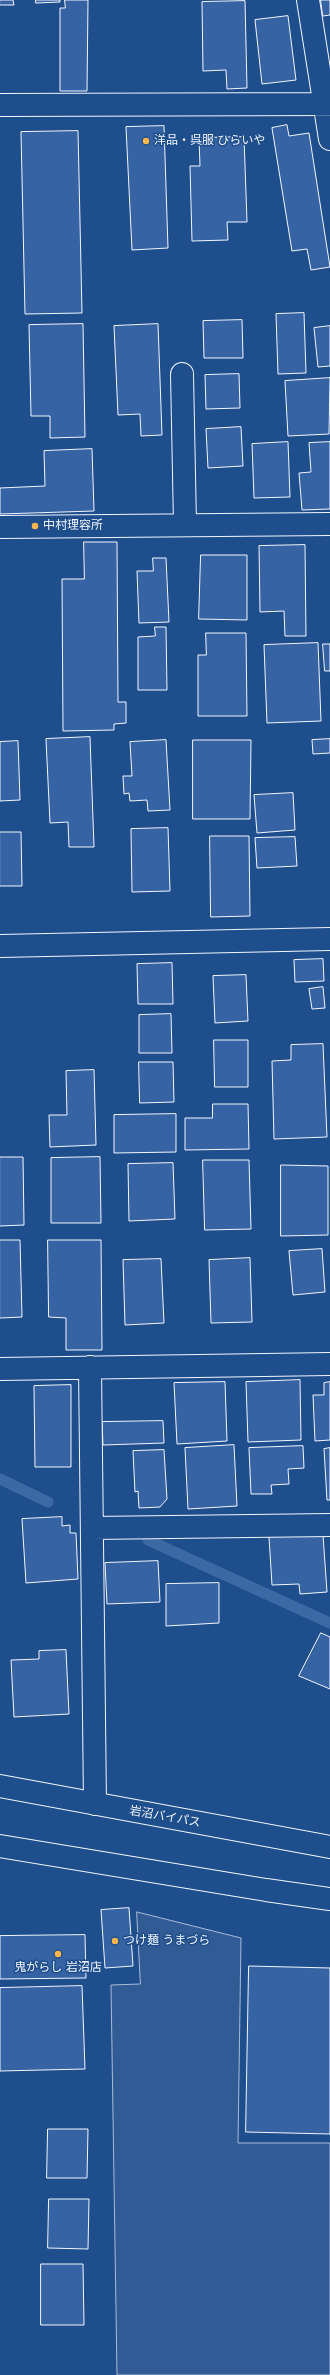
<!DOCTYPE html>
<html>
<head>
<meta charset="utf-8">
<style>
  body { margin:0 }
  canvas { display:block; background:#1f4e8c }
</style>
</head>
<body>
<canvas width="330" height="2375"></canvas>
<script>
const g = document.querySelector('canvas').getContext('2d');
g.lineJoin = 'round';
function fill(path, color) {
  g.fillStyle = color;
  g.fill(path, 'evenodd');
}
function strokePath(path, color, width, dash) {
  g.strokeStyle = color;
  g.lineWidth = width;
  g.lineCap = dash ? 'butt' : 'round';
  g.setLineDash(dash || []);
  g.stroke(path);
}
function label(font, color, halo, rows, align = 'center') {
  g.font = font + ' Arial,"Noto Sans JP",sans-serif';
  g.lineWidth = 3;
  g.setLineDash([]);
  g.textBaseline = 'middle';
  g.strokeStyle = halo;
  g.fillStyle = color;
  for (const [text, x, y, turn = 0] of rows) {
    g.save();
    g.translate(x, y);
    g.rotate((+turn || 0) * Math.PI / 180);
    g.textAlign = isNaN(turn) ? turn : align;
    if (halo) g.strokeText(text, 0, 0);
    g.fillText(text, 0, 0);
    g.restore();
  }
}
const parking = new Path2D(`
  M137,1912l104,26 -3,205h92v232h-213l-6,-390 29,-1z`);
fill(parking, '#305b95');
strokePath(parking, '#a8bbd7', 1);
strokePath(new Path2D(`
  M0,1479l48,23
  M148,1540l182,83`), '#3b69a3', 11);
const building = new Path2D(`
  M0,0h13l1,5h-14z
  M36,0h24v2l-24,1z
  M65,0h23l-1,91h-27v-83h5z
  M321,0h9v15l-7,1z
  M245,1l2,87 -20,1 -1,-19 -23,1 -1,-69z
  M288,16l8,64 -34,4 -7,-64z
  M287,125l2,11 20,-3 21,134 -19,3 -4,-21 -15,2 -20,-123z
  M164,126l4,122 -36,2 -6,-123z
  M78,131l4,182 -57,1 -4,-182z
  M244,137l3,85h-20l1,18 -36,1 -2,-75h10l-1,-28z
  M304,313l2,60 -28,1 -2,-60z
  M242,320l1,38h-39l-1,-37z
  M83,324l2,113 -35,1v-22h-19l-2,-91z
  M158,324l4,111 -21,1 -1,-22 -22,1 -4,-89z
  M330,326v40l-12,1 -4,-39z
  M239,374l1,34 -34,1 -1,-34z
  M330,378l-1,56 -41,2 -3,-55z
  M241,427l2,39 -35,2 -2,-39z
  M288,442l2,55 -36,1 -2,-54z
  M330,442v67l-28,1 -3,-37 12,-1 -2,-29z
  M92,449l2,62 -94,3v-26l45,-2 -1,-35z
  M84,542h33l1,160h8v21l-12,1v6l-51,1 -1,-152h22z
  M305,545l1,91h-21l-1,-25 -24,1 -1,-66z
  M201,555h46v65l-48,-1z
  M153,558h13l3,64 -30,1 -2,-52h16z
  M155,627h11l1,63h-29v-53l17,-1z
  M206,633h40l1,83h-49v-61h8z
  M318,643l3,78 -54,2 -3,-78z
  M323,644h7v27h-5z
  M90,737l4,110h-25l-1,-25 -18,1 -4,-84z
  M330,739v14l-17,1 -1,-14z
  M166,740l4,70 -22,1 -1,-11 -17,1 -1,-8 -5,1 -1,-18h9l-2,-34z
  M193,740h58l-1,79h-57z
  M18,741l2,59 -20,1v-59z
  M293,793l2,37 -38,3 -3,-38z
  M168,828l2,63 -38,1 -1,-63z
  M0,832h21l1,54h-22z
  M210,836h39l1,80 -39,1z
  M295,837l2,29 -40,2 -2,-30z
  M323,959l1,22 -29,1 -1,-22z
  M172,963l1,41h-35l-1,-40z
  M246,975l2,46 -33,2 -2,-47z
  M323,987l2,21 -13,1 -3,-20z
  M171,1014l1,39h-33v-38z
  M214,1040h34v47h-33z
  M323,1044l4,93 -53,2 -2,-78 19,-1v-15z
  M139,1062h34l1,40 -34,1z
  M94,1070l2,75 -46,2 -1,-32h18l-1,-44z
  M213,1104h35l1,45 -64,1v-32h27z
  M176,1114v38l-62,1v-38z
  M0,1157h23l1,68 -24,1z
  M100,1157l1,66h-50v-65z
  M203,1160h46l2,69 -46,1z
  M173,1163l2,56 -46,2 -1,-57z
  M281,1165l47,1v69l-47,1z
  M0,1240h20l2,77 -22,1z
  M48,1240h53l1,110h-36v-32l-17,-1z
  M322,1249l3,43 -32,3 -4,-44z
  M250,1258l2,64 -41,1 -2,-63z
  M161,1259l3,64 -39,2 -2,-65z
  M300,1380l1,60 -53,2 -2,-60z
  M225,1382l2,59 -50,3 -3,-61z
  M330,1382v58l-15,1 -2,-46h11v-12z
  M71,1385v82h-36l-1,-81z
  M163,1421l1,22 -61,2 -1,-23z
  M234,1445l3,61 -49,3 -3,-61z
  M303,1446l1,22 -16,1 1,15 -18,1 1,9h-21l-2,-46z
  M330,1448v52h-3l-3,-51z
  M164,1450l3,49 -7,8 -21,1 -1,-17 -3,1 -2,-41z
  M62,1517v9l8,-1v8h6l2,46 -52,4 -4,-64z
  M323,1535l4,57 -27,2 -1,-10 -27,1 -3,-48z
  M158,1561l2,41 -53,2 -2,-41z
  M219,1583v40l-53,3v-42z
  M321,1633l9,4v52l-31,-13z
  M66,1650l3,64 -55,3 -3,-57 28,-1v-8z
  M129,1908l4,58 -28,2 -4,-58z
  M85,1935l1,43 -86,1v-43z
  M249,1966l81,2v166l-84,-2z
  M82,1986l3,83 -85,2v-83z
  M48,2129h40l-1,49h-40z
  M49,2199h40l-1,50 -40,-1z
  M41,2264h42l1,61h-43z`);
fill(building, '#3563a3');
strokePath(building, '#f2f6ff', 1);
const minor = new Path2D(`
  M308,0l22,139
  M0,105l330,-1
  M182,374l3,151
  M0,527l330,-3
  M0,946l330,-7
  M90,1367l5,437
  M0,1369l330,-5
  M92,1528l238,-3`);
const highway = new Path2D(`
  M0,1786l330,61
  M0,1846l266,44 64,9`);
strokePath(minor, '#f2f6ff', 24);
strokePath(highway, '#f2f6ff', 24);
strokePath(minor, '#1f4e8c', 22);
strokePath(highway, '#1f4e8c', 22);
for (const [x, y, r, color] of [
  [146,141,4,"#ffb74d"],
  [35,526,4,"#ffb74d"],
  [115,1941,4,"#ffb74d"],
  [58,1954,4,"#ffb74d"]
]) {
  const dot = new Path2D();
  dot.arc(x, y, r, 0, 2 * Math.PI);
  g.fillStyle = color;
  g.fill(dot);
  strokePath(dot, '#1f4e8c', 1.5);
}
label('12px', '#f2f6ff', '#1f4e8c', [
  ["洋品・呉服 ひらいや",154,141],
  ["中村理容所",43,526],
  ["つけ麺 うまづら",123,1941],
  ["鬼がらし 岩沼店",58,1968,"center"]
], 'left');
label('12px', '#f2f6ff', '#1f4e8c', [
  ["岩沼バイパス",165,1817,10]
]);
</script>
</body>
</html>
